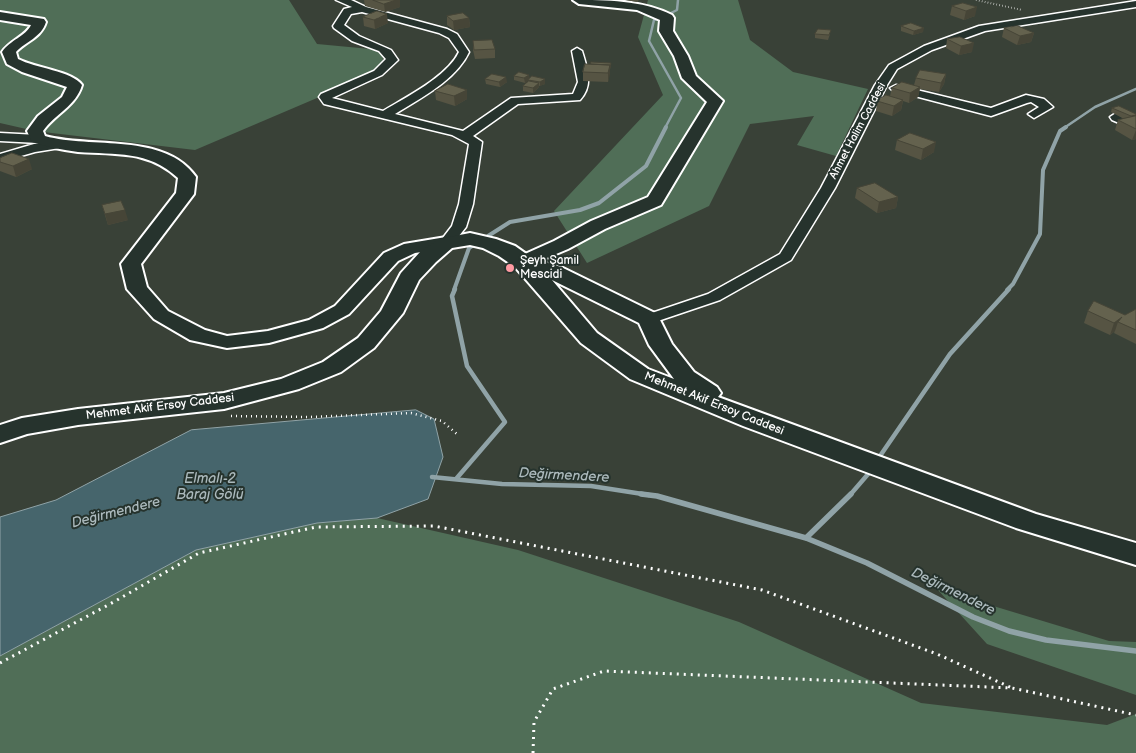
<!DOCTYPE html>
<html>
<head>
<meta charset="utf-8">
<style>
  body { margin:0 }
  canvas { display:block; background:#394137 }
</style>
</head>
<body>
<canvas width="1136" height="753"></canvas>
<script>
const g = document.querySelector('canvas').getContext('2d');
g.lineJoin = 'round';
function fill(path, color) {
  g.fillStyle = color;
  g.fill(path, 'evenodd');
}
function strokePath(path, color, width, dash) {
  g.strokeStyle = color;
  g.lineWidth = width;
  g.lineCap = dash ? 'butt' : 'round';
  g.setLineDash(dash || []);
  g.stroke(path);
}
function label(font, color, halo, rows, align = 'center') {
  g.font = font + ' "Balsamiq Sans",sans-serif';
  g.lineWidth = 4;
  g.setLineDash([]);
  g.textBaseline = 'middle';
  g.strokeStyle = halo;
  g.fillStyle = color;
  for (const [text, x, y, turn = 0] of rows) {
    g.save();
    g.translate(x, y);
    g.rotate((+turn || 0) * Math.PI / 180);
    g.textAlign = isNaN(turn) ? turn : align;
    if (halo) g.strokeText(text, 0, 0);
    g.fillText(text, 0, 0);
    g.restore();
  }
}
fill(new Path2D(`
  M0,0h289l28,44 64,6 4,19 -190,81 -160,-19 -35,-8z
  M648,0h90l12,40 43,32 75,17 -32,67 -39,-11 17,-29 -64,8 -41,82 -122,57 -33,-52 109,-116 -25,-58z
  M377,518l141,32 221,72 182,81 186,22 29,-11v39h-1136v-97l196,-106 121,-27z
  M937,589l172,52 27,1v53l-149,-51z`), '#506e57');
const water = new Path2D(`
  M416,410l18,9 9,38 -15,42 -51,19 -60,5 -121,27 -196,106v-139l56,-17 135,-70z`);
fill(water, '#46656c');
strokePath(water, '#90a3a7', 1);
strokePath(new Path2D(`
  M669,14l8,-4 1,-10
  M659,18l-5,2 -5,21 32,57 -16,30
  M1064,128l31,-21 41,-18`), '#90a3a7', 2.5);
strokePath(new Path2D(`
  M488,236l22,-14 70,-12 19,-7 47,-37 20,-39
  M454,290l15,-42 3,-2
  M1007,290l6,-6 27,-50 3,-64 17,-39 6,-4`), '#90a3a7', 4);
strokePath(new Path2D(`
  M455,289l-3,7 15,70 38,56 -49,57
  M880,456l70,-102 59,-65
  M432,477l70,7 89,2 58,9
  M850,495l19,-22`), '#90a3a7', 4.5);
strokePath(new Path2D(`
  M641,494l16,2 149,42 61,25 106,54 36,14 37,9 90,11
  M806,538l45,-44`), '#90a3a7', 5.5);
const minor = new Path2D(`
  M336,0h15l15,7 81,22 10,5 12,18c-13,28 -48,46 -74,62l68,17 48,-33 62,-4 5,-12 -6,-31 5,-3 5,3c5,17 12,34 -2,49l-62,4 -45,32 9,6 -9,62 -7,23 -15,19h-10l-2,-3 13,-17 7,-22 10,-60 -17,-9 -128,-31 -5,-7 2,-3 53,-23 12,-12 -7,-8 -27,-10 -18,-13 -1,-2 11,-17 8,-2zM362,12l77,21 10,5 10,14c-12,25 -53,45 -76,59l-51,-13 50,-23 16,-15 -7,-10 -32,-14 -15,-11 7,-11z
  M1136,1v6l-151,24 -53,19 -35,19 -10,16 -52,103 -44,72 -71,40 -71,24 -6,-2 -2,-3 2,-3 65,-22 72,-40 41,-66 54,-103 14,-20 35,-19 55,-20z
  M896,85l95,23 35,-13 18,4 9,8 -19,11 -6,-4 11,-7 -8,-5 -4,1 -36,13 -99,-26 -2,-2z
  M1116,113l20,8v9l-24,-10 -2,-3z
  M0,133l38,2 6,4 -6,4 -38,-2z
  M55,141l6,4 -1,3 -25,4 -35,10v-8l34,-10z`);
const tertiary = new Path2D(`
  M573,0c33,0 69,0 99,15l2,3 -1,13 15,25 8,20 27,25 -62,104 -56,24 -37,20 -45,19 -7,-2 -3,-4 3,-4 38,-17 37,-20 57,-24 59,-95 -25,-24 -8,-22 -15,-25 1,-11 -23,-10 -58,-6z
  M0,12l44,7 2,3c-5,16 -20,19 -30,30l2,7c17,9 54,12 64,26 -6,21 -27,29 -39,46l2,5c46,13 120,-4 151,41l-2,17 -53,70 6,23 21,24 37,19 22,6 41,-5 41,-11 26,-14 49,-53 20,-9 42,-7 7,2 3,4 -3,4 -38,6 -17,8 -49,53 -26,14 -54,15 -42,5 -37,-8 -36,-21 -27,-30 -6,-25 55,-71 2,-15c-30,-28 -62,-23 -100,-26 -15,-2 -30,-5 -46,-10l-5,-11 11,-15 24,-19 5,-10 -45,-15 -15,-8 -5,-12c8,-12 24,-16 29,-27l-31,-5z`);
const secondary = new Path2D(`
  M470,233l26,6 19,7 17,12 29,9 96,47 15,30 22,28 23,15 4,6 -3,4 318,117 100,29v22l-120,-37 -273,-102 -113,-47 -49,-36 -66,-76 -16,-11 -16,-8 -13,-3 -18,3 -16,14 -17,18 -16,33 -29,35 -33,24 -42,17 -75,20 -146,16 -51,9 -27,9v-18l22,-7 56,-9 146,-16 57,-14 42,-17 35,-24 23,-27 20,-38 19,-21 19,-13zM552,280l87,43 10,22 25,34 -26,-10 -51,-36z`);
strokePath(minor, '#fff', 3);
strokePath(tertiary, '#fff', 4);
strokePath(secondary, '#fff', 4);
strokePath(new Path2D(`
  M976,0l46,10`), '#fff', 2, [0.5, 2.5]);
strokePath(new Path2D(`
  M231,416l77,1 103,-4 31,8 16,14`), '#fff', 2.5, [1, 4]);
strokePath(new Path2D(`
  M0,663l110,-59 89,-51 117,-26 118,-1 328,64 175,64 75,34
  M533,753l1,-31 19,-33 51,-18 408,17 124,27`), '#fff', 3, [2, 5]);
fill(minor, '#26332d');
fill(tertiary, '#26332d');
fill(secondary, '#26332d');
fill(new Path2D(`
  M364,0h36v7l-15,5 -20,-6z
  M626,0h13l-2,2z
  M963,3l12,13 -11,4 -14,-5 2,-9z
  M447,16l22,2 1,9 -16,3 -7,-5z
  M363,17l25,6 -13,6 -11,-3z
  M901,26l22,6 -10,3 -12,-4z
  M1004,28l30,5 -3,9 -14,3 -15,-8z
  M815,34h15l-2,6 -13,-2z
  M960,37l12,15 -13,3 -13,-7 1,-9z
  M473,41l22,8v9l-20,1 -2,-9z
  M611,63l-3,19 -25,-1v-9z
  M946,74l-2,10 -5,8 -19,-3 -2,8 -9,6 -6,-2 -2,9 -9,6 -16,-5 1,-10 13,-5 2,-8 22,-3 2,-7z
  M514,76l16,2 2,-2 13,8 -6,2v1l-6,6 -10,-2v-5l5,-4v-2l-3,3 -11,-3z
  M485,79l22,3 -7,5 -14,-3z
  M435,91l32,8 -12,7 -19,-6z
  M1112,108l24,6v25l-4,1 -17,-10 3,-10 6,-1 -13,-7z
  M897,140l37,12 -13,8 -26,-10z
  M0,158l32,11 -16,8 -16,-6z
  M857,188l41,9 -2,11 -19,5 -22,-15z
  M102,205l26,15 -20,5z
  M1136,309v35l-22,-11 1,-2 -5,4 -26,-12 4,-12 37,4z`), '#565443');
fill(new Path2D(`
  M396,0h4v7l-15,5 -1,-8z
  M977,7l-2,9 -11,4 2,-9z
  M387,14l1,9 -13,6 -1,-9z
  M469,18l1,9 -16,3 -1,-9z
  M924,28l-1,4 -10,3 1,-4z
  M1034,33l-3,9 -14,3 3,-9z
  M974,43l-2,9 -13,3 2,-9z
  M610,65v9l-2,8v-9z
  M946,74l-2,10 -5,8 2,-9z
  M529,75l1,5 -5,3 -1,-5z
  M506,77l1,5 -7,5 -1,-5z
  M545,79v5l-5,2v-4z
  M539,83v4l-6,6v-5z
  M920,87l-2,10 -9,6 1,-10z
  M467,90v9l-12,7 -1,-10z
  M903,100l-2,10 -9,6 2,-10z
  M1136,129v10l-4,1 4,-10z
  M936,142l-2,10 -13,8 2,-11z
  M29,159l3,10 -16,8 -3,-11z
  M898,197l-2,11 -19,5 2,-11z
  M125,210l3,10 -20,5 -3,-11z
  M1122,317l-4,5 -3,9 -5,4 4,-12z`), '#464537');
const building = new Path2D(`
  M373,0h23l-12,4z
  M963,3l14,4 -11,4 -14,-5z
  M377,11l10,3 -13,6 -11,-3z
  M463,13l6,5 -16,3 -6,-5z
  M911,23l13,5 -10,3 -13,-5z
  M1018,26l16,7 -14,3 -16,-8z
  M818,29l13,1 -2,5 -14,-1z
  M960,37l14,6 -13,3 -14,-7z
  M492,40l3,9 -21,1 -1,-9z
  M591,62l20,1 -1,5v-3l-19,-1z
  M585,64l25,1 -2,8 -25,-1z
  M920,70l26,4 -5,9 -25,-5z
  M519,72l10,3 -5,3 -10,-2z
  M492,74l14,3 -7,5 -14,-3z
  M532,76l13,3 -5,3 -12,-2z
  M529,81l10,2 -6,5 -10,-2z
  M902,82l18,5 -10,6 -18,-5z
  M448,84l19,6 -13,6 -19,-5z
  M886,95l17,5 -9,6 -17,-5z
  M1119,106l17,8v1l-5,1 -19,-8z
  M1136,116v13l-18,-9z
  M910,133l26,9 -13,7 -26,-9z
  M12,153l17,6 -16,7 -13,-4v-4z
  M875,183l23,14 -19,5 -22,-14z
  M121,201l4,9 -20,4 -3,-9z
  M1094,301l31,14 11,-6v21l-18,-8 4,-5 -8,6 -26,-12z`);
fill(building, '#64624e');
strokePath(building, '#464537', 1);
for (const [x, y, r, color] of [
  [510,268,5,"#ff9aa2"]
]) {
  const dot = new Path2D();
  dot.arc(x, y, r, 0, 2 * Math.PI);
  g.fillStyle = color;
  g.fill(dot);
  strokePath(dot, '#26332d', 2);
}
label('11px', '#fff', '#26332d', [
  ["Ahmet Halim Caddesi",858,131,-62]
]);
label('12px', '#fff', '#26332d', [
  ["Şeyh Şamil",520,261],
  ["Mescidi",520,275]
], 'left');
label('12px', '#fff', '#26332d', [
  ["Mehmet Akif Ersoy Caddesi",714,404,22],
  ["Mehmet Akif Ersoy Caddesi",160,407,-7]
]);
label('italic 14px', '#acbabd', '#26332d', [
  ["Değirmendere",564,476,3],
  ["Elmalı-2",210,479],
  ["Baraj Gölü",210,495],
  ["Değirmendere",116,513,-14],
  ["Değirmendere",953,592,26]
]);
</script>
</body>
</html>
